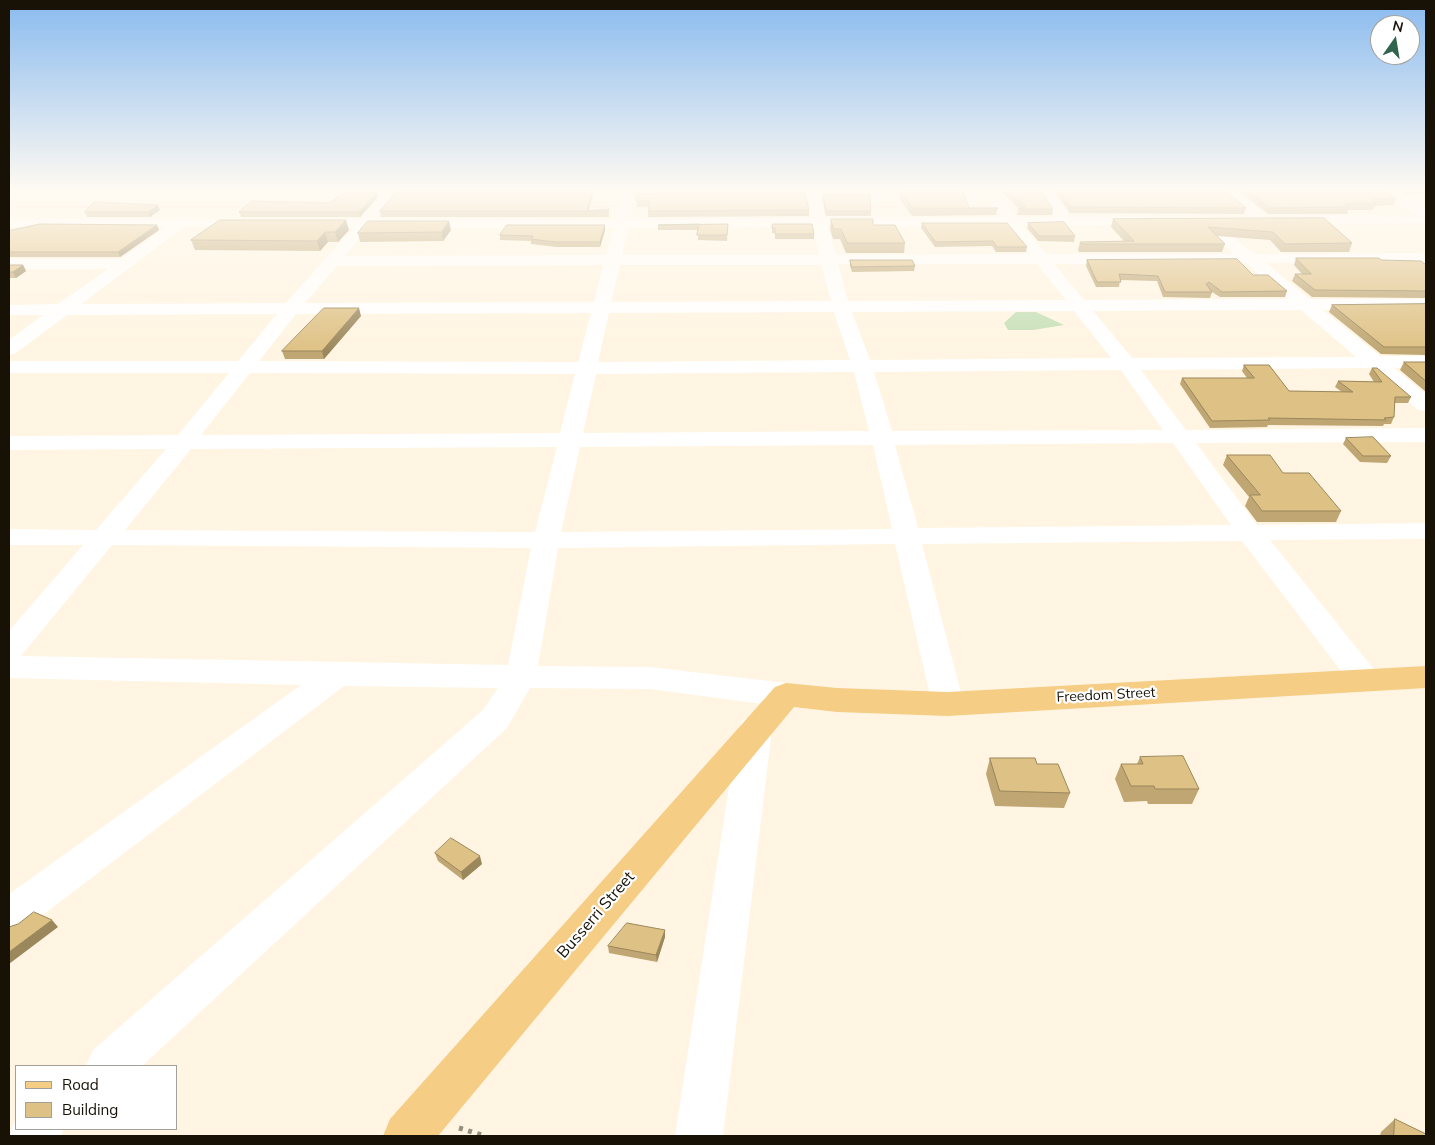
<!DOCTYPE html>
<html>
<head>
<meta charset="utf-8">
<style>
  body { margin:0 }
  #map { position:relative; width:1435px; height:1145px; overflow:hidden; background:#fff5e2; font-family:Mulish,sans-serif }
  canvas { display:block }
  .frame { position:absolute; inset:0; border:10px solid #171106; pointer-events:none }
  .legend { position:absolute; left:15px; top:1065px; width:162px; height:65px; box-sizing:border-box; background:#fff; border:1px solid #a2a09b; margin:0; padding:6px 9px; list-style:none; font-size:15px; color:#171106 }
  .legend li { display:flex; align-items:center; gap:10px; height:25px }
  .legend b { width:25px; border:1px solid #a2a09b }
  .north { position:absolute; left:1370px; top:15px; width:50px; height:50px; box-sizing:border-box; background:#fff; border:1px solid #a2a09b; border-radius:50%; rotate:13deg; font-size:14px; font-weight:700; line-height:20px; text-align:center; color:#171106 }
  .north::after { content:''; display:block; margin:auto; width:18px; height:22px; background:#2f654c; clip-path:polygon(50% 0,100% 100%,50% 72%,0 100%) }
</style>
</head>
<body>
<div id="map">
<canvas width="1435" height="1145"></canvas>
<div class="frame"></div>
<ul class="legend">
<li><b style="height:6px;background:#f6cd84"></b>Road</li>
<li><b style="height:14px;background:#dec184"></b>Building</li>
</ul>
<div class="north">N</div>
</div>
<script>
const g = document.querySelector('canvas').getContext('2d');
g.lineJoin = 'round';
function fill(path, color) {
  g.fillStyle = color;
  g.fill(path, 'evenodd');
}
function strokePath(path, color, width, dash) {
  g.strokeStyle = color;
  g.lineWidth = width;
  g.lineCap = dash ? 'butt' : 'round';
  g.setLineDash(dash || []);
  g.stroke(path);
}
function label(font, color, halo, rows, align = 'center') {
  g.font = font + ' Mulish,sans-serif';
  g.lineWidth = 4.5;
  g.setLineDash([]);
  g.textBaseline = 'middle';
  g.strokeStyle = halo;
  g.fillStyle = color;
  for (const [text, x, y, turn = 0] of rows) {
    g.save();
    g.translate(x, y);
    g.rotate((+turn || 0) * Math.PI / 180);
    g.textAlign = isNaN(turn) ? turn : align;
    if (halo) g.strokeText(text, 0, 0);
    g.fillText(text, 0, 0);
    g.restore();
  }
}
fill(new Path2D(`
  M1016,312h20l28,13 -31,5h-25l-4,-7z`), '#c5dfb7');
strokePath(new Path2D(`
  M459,1128l26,8`), '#958d7e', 5, [4, 5.5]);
fill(new Path2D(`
  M9,191h402l-1,4 -14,1 -19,23 224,1 14,-1 7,-28h372l22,26h40l-18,-26h14l18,26h80l7,4 -7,4 -127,1 23,28h189l-35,-30 -2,-3 7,-4 5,1 44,36 172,-1v10h-160l44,36h116v10l-103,1 57,46h46v12h-32l32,26v17l-8,-1 -48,-42 -229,2 45,60 240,-2v14l-230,1 61,82 169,-2v16l-156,1 106,132 5,8 -5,8 -11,3 -11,-3 -112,-147 -320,3 42,160 -5,8 -11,4 -11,-4 -5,-8 -37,-160 -337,4 -20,118 112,1 136,16 11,4 5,8 -5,8 -11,4 -136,-18 -120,-1 -23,40 -365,338h-56l7,-16 390,-340 15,-22 -154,-2 -321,244 -14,5v-41l292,-209 -292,-7v-47l74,-86h-74v-16l87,1 70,-81 -157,1v-14l169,-1 51,-62h-220v-12h229l39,-47 -210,1 -51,38 -7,2v-15l34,-25h-34v-10l49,-1 50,-35h-99v-10h112l44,-32h-156v-8h168l8,-3 6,3 66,1 2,3 -7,4h-68l-103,77 205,-1 67,-75 -43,-1 -7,-4 2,-3 56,-1 20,-23h-372zM984,196l17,21 -176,1 -5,-21zM806,197l5,21 -181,1 4,-21zM1008,226l22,28 -194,1 -8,-28zM813,227l6,28h-197l6,-27zM369,228h244l-7,27 -261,1zM1246,263l42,36 -204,1 -30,-36zM838,264h199l29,36 -218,1zM603,265l-9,37 -289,1 32,-37zM620,265h202l9,36 -220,1zM1301,310l55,47 -224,1 -39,-47zM1074,311l37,47 -241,2 -18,-48zM834,312l16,48 -252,2 11,-49zM591,313l-13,49 -319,-1 37,-47zM1121,370l42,60 -271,1 -18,-59zM854,372l15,59 -286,2 13,-59zM250,373l325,1 -15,59 -359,2zM1173,443l58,82 -313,3 -23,-83zM873,445l19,84 -331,3 19,-85zM557,447l-22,85 -410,-2 66,-81zM112,545l419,3 -23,117 -487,-9z
  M1220,191h16l34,29 -7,4 -5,-1z
  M1381,191h17l28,17v15l-138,1 -7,-4 7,-4 129,-1z
  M755,716l12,4 5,9 -49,407h-48l63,-407 5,-9z
  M16,1118v11h48l-3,7h-52z`), '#fff');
fill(new Path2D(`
  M1426,666v22l-478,28 -111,-4 -43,-5 -356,429h-55l7,-17 385,-432 11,-4 51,5 111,4z`), '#f6cd84');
fill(new Path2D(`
  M397,191h197l-5,20 20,-2v8h-228l-1,-6z
  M900,191l69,17h29l-2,7 -84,1 -13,-18z
  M1001,191h40l12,18 -1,6h-35l2,-6z
  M1054,191h172l20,17 -2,6 -174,-1z
  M1239,191h146l11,8 -2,6 -19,1 -2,4h-25l-1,4h-79z
  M1402,191h24v3h-20z
  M377,192l1,5 -18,20h-119l-2,-5 90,-9z
  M636,194l173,16v6l-161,1v-10h-11z
  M823,194l48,17v5h-45l-4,-17z
  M160,210l-10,7h-63l-2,-5z
  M1324,218l28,25 -3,9h-68l-11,-12 -53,-4 8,8 -3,8h-143l-1,-2 2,-8 44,-1 -13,-14 2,-8z
  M831,219l42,6 32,18 -1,10h-58l-6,-14h-7l-3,-10z
  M922,223l105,24 -1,5h-30l-4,-6 -57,1 -14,-19z
  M1028,223l47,13 -1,6 -36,-1 -11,-13z
  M728,224l-1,17 -29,-1v-10h-40v-5z
  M157,225l2,5 -39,27h-111v3v-29z
  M605,225v5l-5,17h-44l-25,-3v-3l-31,-1v-5z
  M772,228l42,6v5h-39v-6h-3z
  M349,230l-11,12h-10l-8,9 -125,-1 -4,-10z
  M451,230l-8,11 -83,1 -2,-9z
  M1296,258l85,2 45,5v33l-114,-1 -20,-16 3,-7h7l-8,-9z
  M850,260l65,6 -1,5 -62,1 -2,-6z
  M1087,260l166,15 34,16 -2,6h-65l-8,-5 -2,6 -47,-1 -6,-16 -37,-1 -1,7h-23l-10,-21z
  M9,265h14l3,6 -10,7h-7z
  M1426,304v51l-45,-1 -52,-42 3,-7z
  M361,316l-37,43h-39l-3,-8z
  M1404,362h22v30l-26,-22z
  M1244,365l45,26 53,1 -7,-5 3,-6 36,1 -5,-8 3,-6 39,29 -3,6h-13l-1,14 -3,7h-7l-1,2 -115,-1 -1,2 -57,1 -30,-44 2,-6h65l-5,-7z
  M1346,438l45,18 -4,7 -27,-1 -17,-18z
  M1227,455l56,18 58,38 -5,11h-79l-12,-16 4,-9 -26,-32z
  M1140,757l59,32 -7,15h-44l-1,-3 -23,1 -9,-23 6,-15h16z
  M990,758l47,6 33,29 -6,15 -69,-2 -9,-32z
  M435,853l47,11 -19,16 -25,-19z
  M665,930v7l-8,25 -48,-9 -1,-7z
  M1395,1119l31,17h-46l1,-4z`), '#bfa672');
fill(new Path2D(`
  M592,191h2l-6,20h-1z
  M377,192l1,5 -18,20 -1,-5z
  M158,205l2,5 -10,7 -2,-5z
  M346,220l3,10 -11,12 -3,-10z
  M449,221l2,9 -8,11 -1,-9z
  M157,225l2,5 -39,27 -2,-5z
  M605,225v5l-5,17v-5z
  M325,232l3,10 -8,9 -3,-10z
  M23,265l3,6 -10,7 -3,-6z
  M359,308l2,8 -37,43 -2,-8z
  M480,856l2,8 -19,16 -2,-8z
  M52,920l6,7 -49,37v-12z
  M665,930v7l-8,25 -1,-7z`), '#9b875c');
const building = new Path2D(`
  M397,191h195l-5,20 22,-2 -1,2h-228z
  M900,191h63l6,17h29h-85z
  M1008,191h33l12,18h-35l7,-2z
  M1060,191h166l20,17 -175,-1z
  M1249,191h136l11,8h-25l5,4 -31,1 4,3 -79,1z
  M346,192h31l-18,20h-120l12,-11 78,2z
  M805,193l4,17 -161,1 2,-10h-14v-7z
  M823,194h47l1,17h-44z
  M94,202l64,3 -10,7h-63z
  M1324,218l28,25 -67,1 -12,-12 -65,-5 17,17h-144l-1,-2 54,-1 -21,-22z
  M831,219h42v6h22l10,18h-58l-6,-14h-7z
  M220,220h126l-11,12h-10l-8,9 -126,-1z
  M368,221h81l-7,11 -84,1z
  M1064,222l11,14h-36l-11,-13z
  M922,223h85l20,24h-30l-4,-6 -57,1z
  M40,224l117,1 -39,27h-109v-21z
  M699,224l-41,1 70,-1 -1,11h-30z
  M773,224h39l2,10h-39v-6h-3z
  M507,225h98l-5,17h-45l-24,-3 2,-3 -33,-1z
  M1296,258h83l2,2 40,1 5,4v26l-111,-1 -20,-16h16z
  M1237,259l16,16h15l19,16 -65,1 -13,-10 -3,2 6,8h-47l-7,-16 -39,-2 2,8h-24l-10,-22z
  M850,260h62l3,6 -63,1z
  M9,265h14l-10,7h-4z
  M1426,304v43h-42l-52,-42z
  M324,308h35l-37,43h-40z
  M1404,362h22v19z
  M1244,365h25l20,26 64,1 -15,-11 44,1 -10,-14h5l34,29h-16l-1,20 -10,1 2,2 -118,-2 2,2 -58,1 -30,-43h72z
  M1373,437l18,19h-28l-17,-18z
  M1227,455h43l13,18h26l32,38h-79l-12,-16h10z
  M1183,756l16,33h-44l-1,-3h-23l-10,-22h22l-3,-7z
  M990,758h45l2,6h21l12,29 -70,-2z
  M451,838l29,18 -19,16 -26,-19z
  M34,912l18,8 -43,32v-25l9,-3z
  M627,923l38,7 -9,25 -48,-9z
  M1395,1119l31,15v2h-32z`);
fill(building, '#dec184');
strokePath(building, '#9b875c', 1);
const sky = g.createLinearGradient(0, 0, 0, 352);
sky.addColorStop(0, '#89bbef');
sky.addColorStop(0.54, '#fffaf2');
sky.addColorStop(1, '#fffaf200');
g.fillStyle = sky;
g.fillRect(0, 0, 1435, 352);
label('14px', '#171106', '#fff', [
  ["Freedom Street",1106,695,-3]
]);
label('16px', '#171106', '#fff', [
  ["Busserri Street",596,915,-49]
]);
</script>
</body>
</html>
